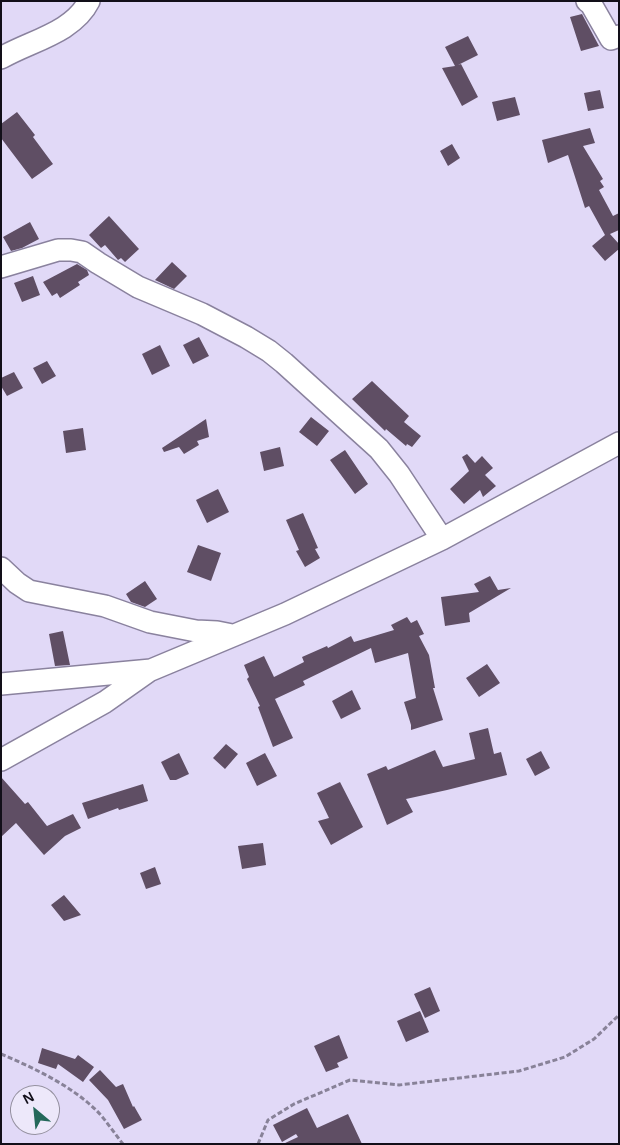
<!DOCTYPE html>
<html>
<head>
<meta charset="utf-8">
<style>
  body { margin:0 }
  #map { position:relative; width:620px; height:1145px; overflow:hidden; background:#e1d9f7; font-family:Arial,sans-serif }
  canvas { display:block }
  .frame { position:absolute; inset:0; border:2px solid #120f19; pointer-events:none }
  .north { position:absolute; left:10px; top:1085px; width:50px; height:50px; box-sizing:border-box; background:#ede8fa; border:1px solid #9591a0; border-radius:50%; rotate:332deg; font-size:14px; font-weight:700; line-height:20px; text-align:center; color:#120f19 }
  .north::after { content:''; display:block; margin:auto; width:18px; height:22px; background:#24685a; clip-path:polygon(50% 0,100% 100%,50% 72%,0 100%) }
</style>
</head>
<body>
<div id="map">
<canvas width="620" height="1145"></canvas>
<div class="frame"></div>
<div class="north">N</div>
</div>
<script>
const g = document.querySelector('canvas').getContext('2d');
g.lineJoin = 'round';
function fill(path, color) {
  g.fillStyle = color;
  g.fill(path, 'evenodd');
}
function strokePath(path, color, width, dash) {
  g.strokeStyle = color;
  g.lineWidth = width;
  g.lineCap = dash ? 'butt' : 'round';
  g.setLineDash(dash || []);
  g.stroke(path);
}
fill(new Path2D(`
  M582,14l17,32 -18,5 -11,-34z
  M468,36l10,19 -20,10 3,-1 17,33 -16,9 -20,-38 13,-2 -10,-19z
  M600,90l4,18 -16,3 -4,-18z
  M515,97l5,18 -23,6 -5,-19z
  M17,112l18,23 -2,2 20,27 -21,15 -31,-41v-14z
  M590,128l5,15 -12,3 20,33 -3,2 4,6 -5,3 14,26 6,-3v17l-9,4 9,10v5l-14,12 -13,-15 13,-11 -16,-29 -4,2 -17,-53 -20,8 -6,-23z
  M452,144l8,14 -12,8 -8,-15z
  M109,216l30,33 -14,13 -4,-4 -3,2 -13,-15 -4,3 -12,-13z
  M30,222l9,17 -17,9 -11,3 -8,-14z
  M172,262l15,14 -13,13 -19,-9z
  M77,264l10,6 2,5 -11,7 2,3 -20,13 -3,-5 -5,3 -9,-14z
  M33,276l7,19 -18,7 -8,-19z
  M199,337l10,19 -16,8 -10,-19z
  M160,345l10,21 -18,9 -10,-21z
  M47,361l9,15 -14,8 -9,-16z
  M14,372l9,16 -16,8 -6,-10v-8z
  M372,381l37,35 -5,6 17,14 -9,11 -5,-3 -1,2 -20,-17 -1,2 -33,-32z
  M311,417l18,14 -12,15 -18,-14z
  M206,419l3,18 -12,4 2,4 -15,9 -5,-7 -15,5 -2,-4z
  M83,428l3,22 -20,3 -3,-22z
  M280,447l4,19 -20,5 -4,-19z
  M345,450l23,34 -13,10 -25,-34z
  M467,454l8,9 7,-7 11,12 -8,7 11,11 -13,11 -3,-7 -16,14 -14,-15 19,-18 1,2 -8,-16z
  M218,489l11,23 -22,11 -11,-23z
  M303,513l15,35 -3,1 5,9 -15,9 -9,-16 3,-1 -13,-30z
  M198,545l23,8 -10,28 -24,-9z
  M490,576l8,14 13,-2 -42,25 1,9 -25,4 -4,-29 38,-5 -5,-8z
  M145,581l12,18 -12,8 -14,-5 -5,-8z
  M407,617l4,6 6,-3 7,14 -5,2 10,19 6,33h-2l10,32 -32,10v-5l-7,-23 12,-4 -8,-45 -33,10 -4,-15 -68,33 2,4 -30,14 18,39 -20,9 -15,-40 2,-1 -13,-27 2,-2 -5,-12 20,-9 10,21 30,-15 -2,-5 25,-11 1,2 23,-12 3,6 40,-12 -3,-5z
  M63,631l7,34 -15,1 -6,-32z
  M487,664l13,19 -21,14 -13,-19z
  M352,690l9,19 -20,10 -9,-18z
  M488,728l6,26 7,-2 6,23 -60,15 -41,9 7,13 -26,13 -20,-51 19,-8 2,4 47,-20 8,17 32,-8 -6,-26z
  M226,744l12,10 -13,15 -12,-11z
  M541,751l9,17 -15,8 -9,-17z
  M179,753l10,21 -13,6h-6l-9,-18z
  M265,753l12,23 -20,10 -11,-23z
  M1,777l24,27 3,-2 19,24 26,-12 8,14 -16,8 -21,19 -28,-32 -15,14z
  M340,782l23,45 -32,18 -13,-24 11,-3 -12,-25z
  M143,784l5,17 -29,9 -1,-2 -30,11 -6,-16z
  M263,843l3,22 -24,4 -4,-23z
  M155,867l6,17 -15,5 -6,-16z
  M64,895l17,20 -17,6 -13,-16z
  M430,987l10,24 -15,7 -11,-24z
  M420,1011l9,21 -23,10 -9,-21z
  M339,1035l9,23 -11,5 2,4 -13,5 -12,-26z
  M42,1048l33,11 3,-4 16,12 -11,15 -25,-18 -2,5 -18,-6z
  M100,1070l16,17 7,-3 10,23 1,-1 8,14 -18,9 -16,-29 -19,-20z
  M307,1108l10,20 31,-14 14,30h-79l15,-7 -2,-3 -14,8 -9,-17z`), '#5f4e64');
const street = new Path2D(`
  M587,1l4,3 20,35 8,-3
  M1,58c29,-17 72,-25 88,-57
  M1,267l57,-17h13l11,2 16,11 40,24 64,27 44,23 23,14 15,12 95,86 20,25 43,65
  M1,568l16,15 12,8 76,15 45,16 46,9 21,1 15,3
  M1,684l150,-14 134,-56 157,-75 177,-96
  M1,760l104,-58 44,-31`);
strokePath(street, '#8a829e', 24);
strokePath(new Path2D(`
  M1,1054c33,14 69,31 95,56 10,10 18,23 27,34
  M258,1144l10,-24 26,-16 56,-24 49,5 120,-14 46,-14 29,-18 25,-24`), '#888298', 3, [5, 2.5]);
strokePath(street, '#fff', 21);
</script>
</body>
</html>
